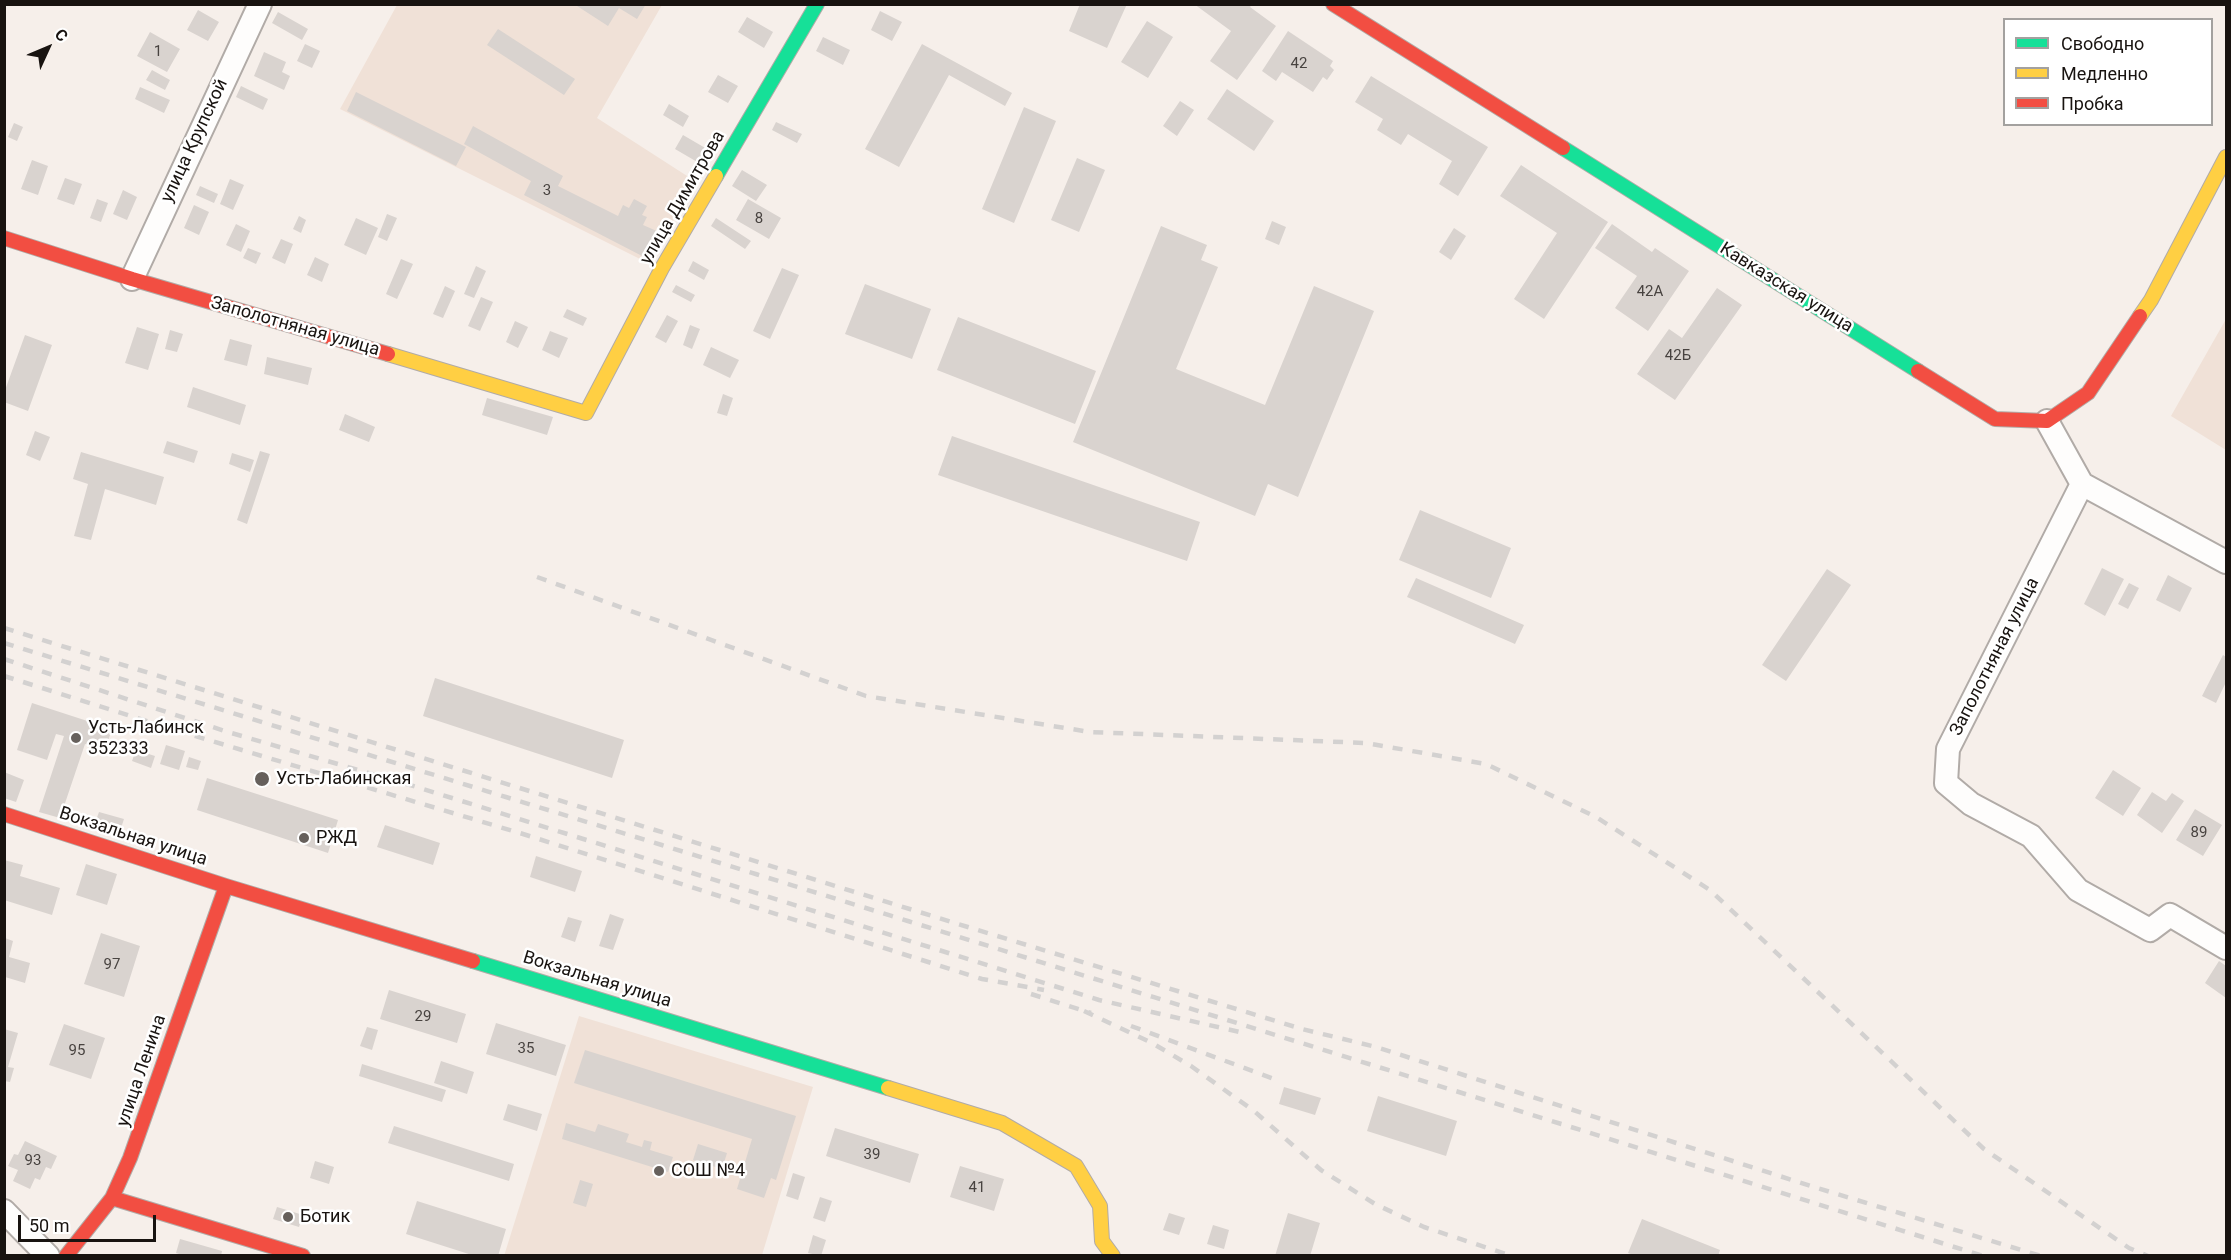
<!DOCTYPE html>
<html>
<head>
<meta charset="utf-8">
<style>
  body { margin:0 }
  #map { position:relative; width:2231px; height:1260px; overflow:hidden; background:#f6efea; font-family:Roboto,sans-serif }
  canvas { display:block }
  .frame { position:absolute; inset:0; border:6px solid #181310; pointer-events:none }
  .legend { position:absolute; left:2003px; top:18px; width:210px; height:108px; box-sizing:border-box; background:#fff; border:2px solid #a3a19f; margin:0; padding:8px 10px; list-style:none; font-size:18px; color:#181310 }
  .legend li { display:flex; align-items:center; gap:12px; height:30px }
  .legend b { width:30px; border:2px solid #a3a19f }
  .north { position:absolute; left:18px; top:18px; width:60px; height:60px; -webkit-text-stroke:4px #fff; paint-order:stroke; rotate:46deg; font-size:16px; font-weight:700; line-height:24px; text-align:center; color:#181310 }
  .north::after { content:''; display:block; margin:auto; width:21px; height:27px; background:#181310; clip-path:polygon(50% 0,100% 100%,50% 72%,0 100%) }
  .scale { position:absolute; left:18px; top:1215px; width:138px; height:27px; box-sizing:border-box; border:3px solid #181310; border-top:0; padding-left:8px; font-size:18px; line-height:21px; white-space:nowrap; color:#181310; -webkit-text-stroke:4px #fff; paint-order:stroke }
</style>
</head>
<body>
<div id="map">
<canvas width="2231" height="1260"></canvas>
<div class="frame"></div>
<ul class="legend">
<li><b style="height:8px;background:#16e098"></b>Свободно</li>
<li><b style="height:8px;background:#ffcf43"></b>Медленно</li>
<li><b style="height:8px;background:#f24e42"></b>Пробка</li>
</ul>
<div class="north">С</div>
<div class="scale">50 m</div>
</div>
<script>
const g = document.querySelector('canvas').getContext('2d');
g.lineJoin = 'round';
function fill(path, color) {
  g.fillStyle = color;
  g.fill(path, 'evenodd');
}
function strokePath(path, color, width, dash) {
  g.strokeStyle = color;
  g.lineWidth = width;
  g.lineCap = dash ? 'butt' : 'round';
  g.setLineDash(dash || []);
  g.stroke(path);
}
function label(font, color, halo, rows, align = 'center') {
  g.font = font + ' Roboto,sans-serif';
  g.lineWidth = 5;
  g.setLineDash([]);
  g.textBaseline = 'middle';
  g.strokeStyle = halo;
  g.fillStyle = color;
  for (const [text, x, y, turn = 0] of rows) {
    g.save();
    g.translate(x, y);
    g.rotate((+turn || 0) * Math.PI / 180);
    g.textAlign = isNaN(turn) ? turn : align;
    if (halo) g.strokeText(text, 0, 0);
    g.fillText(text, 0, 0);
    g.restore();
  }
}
fill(new Path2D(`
  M397,5h265l-65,113 101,65 -52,79 -306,-153z
  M2226,319v131l-55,-34z
  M579,1016l234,71 -51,168 -258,1z`), '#f0e1d7');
fill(new Path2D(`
  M574,4h72l-9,15 -18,-11 -11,18z
  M1080,4h47l-20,44 -38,-17z
  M1194,4h58l-2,3 26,19 -39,54 -27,-19 21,-30z
  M198,10l21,12 -11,19 -21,-11z
  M880,11l22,11 -10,19 -21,-11z
  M278,12l30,17 -6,11 -30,-17z
  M747,17l26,15 -9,16 -26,-16z
  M1147,21l26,16 -25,41 -27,-16z
  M498,29l77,50 -11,16 -77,-50z
  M1288,31l45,30 -3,5 4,4 -7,10 -4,-3 -10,15 -31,-20 -6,9 -14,-10z
  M150,32l30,17 -13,23 -30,-16z
  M823,37l27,13 -7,15 -27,-14z
  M305,44l15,7 -8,17 -15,-7z
  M922,44l90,49 -7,13 -56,-31 -50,92 -34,-18z
  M264,52l22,10 -4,10 8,4 -6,14 -30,-14z
  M152,70l18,10 -5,10 -19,-10z
  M718,75l20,11 -10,17 -20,-11z
  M1371,76l117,71 -30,49 -19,-12 13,-23 -44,-27 -7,11 -24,-15 6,-11 -28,-17z
  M241,86l27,13 -5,11 -27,-13z
  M140,87l30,13 -6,13 -29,-14z
  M1227,89l47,32 -20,30 -47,-32z
  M356,92l110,55 -10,19 -109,-55z
  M1180,101l14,9 -17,26 -14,-10z
  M669,104l20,12 -6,11 -20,-12z
  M1024,107l32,14 -42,102 -32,-14z
  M776,122l26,12 -5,9 -25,-13z
  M14,123l9,4 -6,14 -9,-4z
  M473,126l90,50 -5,10 60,30 5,-11 6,3 5,-9 13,7 -5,9 5,2 -4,8 16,7 -13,26 -122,-63 7,-14 -67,-37z
  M683,135l24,14 -8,14 -24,-14z
  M1077,158l28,12 -26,62 -28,-12z
  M32,160l16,6 -10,29 -17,-6z
  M1521,165l87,57 -64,97 -30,-20 43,-66 -57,-37z
  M742,170l25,15 -11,16 -24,-15z
  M65,178l17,6 -8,21 -17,-6z
  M230,179l14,6 -11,25 -13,-6z
  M200,186l18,8 -4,9 -18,-8z
  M123,190l14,7 -10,23 -14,-6z
  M97,199l11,4 -7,19 -11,-4z
  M748,199l33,19 -12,21 -33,-19z
  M194,205l15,7 -10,23 -15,-7z
  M387,214l10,4 -10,23 -9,-4z
  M299,216l7,4 -5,13 -8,-4z
  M356,218l22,10 -12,27 -22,-10z
  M716,218l35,23 -6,8 -34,-23z
  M1272,221l14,6 -7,18 -14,-6z
  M236,224l14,7 -9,21 -15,-7z
  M1612,224l40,28 3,-4 34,23 -41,60 -33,-23 22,-32 -42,-28z
  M1161,226l46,19 -6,15 17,7 -42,102 89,36 49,-119 60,25 -76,186 -30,-13 -13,32 -182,-74z
  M1454,228l12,8 -15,24 -12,-8z
  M281,239l12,5 -8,20 -13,-6z
  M248,248l13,5 -5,11 -13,-6z
  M315,257l14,7 -7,18 -15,-7z
  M401,259l12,5 -16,35 -11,-5z
  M693,261l16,9 -5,10 -16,-9z
  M476,266l10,5 -12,27 -10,-4z
  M782,268l17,7 -29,64 -17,-8z
  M865,284l66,25 -19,50 -67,-25z
  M676,285l19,10 -4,7 -19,-10z
  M445,286l10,5 -12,27 -10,-4z
  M1717,288l25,17 -67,95 -38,-26 32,-45 13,9z
  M481,297l12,5 -13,29 -12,-5z
  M567,309l20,9 -4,8 -20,-9z
  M667,315l11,6 -12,22 -11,-6z
  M958,317l138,54 -21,53 -138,-54z
  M515,321l13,6 -10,21 -12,-6z
  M690,325l10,4 -8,20 -9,-4z
  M137,327l22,7 -11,36 -23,-7z
  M170,330l13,4 -6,18 -12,-3z
  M550,331l18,7 -9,20 -17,-8z
  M25,335l27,10 -24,66 -24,-9v-9z
  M230,339l22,6 -5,21 -23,-6z
  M711,347l28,13 -9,18 -27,-13z
  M267,357l45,11 -4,17 -44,-11z
  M193,387l53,18 -6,20 -53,-18z
  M723,394l10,4 -6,18 -10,-3z
  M487,398l66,19 -6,18 -65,-20z
  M345,414l30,13 -6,15 -30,-12z
  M35,431l15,6 -10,24 -14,-6z
  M952,436l248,86 -13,39 -249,-86z
  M167,441l31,10 -4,12 -31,-10z
  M260,451l10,3 -23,70 -10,-4z
  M81,452l83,25 -8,28 -51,-16 -14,51 -17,-4 14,-52 -15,-5z
  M232,453l22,7 -4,12 -21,-8z
  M1420,510l91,38 -20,50 -92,-38z
  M2102,568l22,11 -19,37 -21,-12z
  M1827,569l24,16 -65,96 -24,-16z
  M2168,575l24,13 -12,24 -24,-12z
  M1416,578l108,47 -9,19 -108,-47z
  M2129,583l10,5 -11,21 -10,-5z
  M2223,655l3,2v25l-10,21 -14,-7z
  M435,678l189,62 -12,38 -189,-62z
  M32,703l80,26 -7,21 -20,-6 -25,74 -21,-6 25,-76 -8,-2 -9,26 -30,-10z
  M166,745l19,6 -6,19 -19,-6z
  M136,750l19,6 -4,12 -19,-7z
  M189,757l12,4 -3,9 -12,-3z
  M2113,770l28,18 -18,28 -28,-18z
  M4,772l20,8 -8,22 -12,-4z
  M207,778l131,42 -10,33 -131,-43z
  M2152,792l14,9 6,-8 12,8 -22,32 -25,-18z
  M2195,809l27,16 -19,31 -27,-16z
  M99,812l25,7 -4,12 -25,-8z
  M385,825l55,18 -7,22 -56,-18z
  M536,856l46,15 -7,21 -45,-15z
  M4,860l19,5 -3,11 40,12 -8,27 -48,-15z
  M86,864l31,10 -10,31 -31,-10z
  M610,914l14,5 -11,31 -14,-4z
  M568,917l14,4 -7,21 -14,-5z
  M101,933l39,13 -16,51 -40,-13z
  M5,938l8,3 -4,16 21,6 -5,20 -20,-6z
  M2219,961l7,5v32l-21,-15z
  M389,990l77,24 -9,29 -77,-24z
  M496,1023l70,22 -10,31 -70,-22z
  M64,1024l41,14 -14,41 -42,-14z
  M367,1027l11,3 -6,20 -12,-4z
  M4,1029l14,4 -10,34 6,1 -4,14 -6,-1z
  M585,1050l211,66 -20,64 -5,-2 -7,20 -27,-9 15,-50 -178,-56z
  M441,1061l33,11 -7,22 -33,-11z
  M362,1064l84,26 -4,12 -83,-26z
  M1284,1087l37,11 -6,17 -36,-11z
  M1378,1096l79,25 -11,35 -79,-25z
  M508,1104l34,10 -5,17 -34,-11z
  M566,1123l29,9 3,-8 31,10 -3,8 16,5 2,-7 8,2 -2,8 23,7 -5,15 -106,-33z
  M394,1126l120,38 -5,17 -121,-38z
  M835,1128l84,26 -9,29 -84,-27z
  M25,1141l32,15 -6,13 -5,-2 -6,13 -5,-2 -5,11 -17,-8 5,-11 -10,-4 6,-12 4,1z
  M698,1144l29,9 -5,16 -29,-9z
  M315,1161l19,6 -5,17 -19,-6z
  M960,1166l44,13 -10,32 -44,-14z
  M793,1173l12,4 -7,23 -12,-4z
  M580,1180l13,4 -7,23 -13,-4z
  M820,1197l12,4 -7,21 -12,-4z
  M417,1201l89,28 -8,27h-23l-69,-22z
  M277,1207l26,8 -4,12 -26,-8z
  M1169,1213l16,5 -6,17 -16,-5z
  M1288,1213l32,10 -10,33h-35z
  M1642,1219l78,31 -2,6h-82l-8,-3z
  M1213,1225l16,5 -5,19 -17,-5z
  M813,1235l13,5 -5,16 -13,-3z
  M180,1239l42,12 -1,5h-36l-9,-3z`), '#d9d3cf');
const street = new Path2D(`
  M132,279l128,-275
  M2047,421l35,63 144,78
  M2082,484l-134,265 -2,34 25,21 60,32 47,54 72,40 20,-15 56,33
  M4,1211l44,45`);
const fast = new Path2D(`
  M1563,148l355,223
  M716,176l101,-172
  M473,961l415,127`);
const slow = new Path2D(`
  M2140,316l11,-16 75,-143
  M388,354l198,59 76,-145 54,-92
  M888,1088l114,35 74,43 24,40 2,35 11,15`);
const jam = new Path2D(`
  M1333,4l230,144
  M4,238l128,41 256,75
  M1918,371l77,48 52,2 41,-28 52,-77
  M4,814l222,72 247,75
  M112,1198l191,58
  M66,1256l46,-58 18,-40 96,-272`);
strokePath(street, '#b1aba7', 26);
strokePath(fast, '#b1aba7', 16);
strokePath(slow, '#b1aba7', 16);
strokePath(jam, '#b1aba7', 16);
strokePath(street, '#fefdfc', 22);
strokePath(fast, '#16e098', 14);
strokePath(slow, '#ffcf43', 14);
strokePath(jam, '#f24e42', 14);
strokePath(new Path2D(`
  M537,577l329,119 224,36 276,11 120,21 110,53 114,73 274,259 145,99 19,8
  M4,628l954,296 344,105 74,18 438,140 227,69
  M4,643c660,202 1320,406 1979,613
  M4,659l224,73 192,56 679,212 145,33
  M4,676l181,57 338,101 459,145 62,11
  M1031,994l60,19
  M1084,1011l68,32 39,23 63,45 67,59 54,34 49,23 88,29
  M1131,1026l143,53`), '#d3d1d0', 4.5, [10, 10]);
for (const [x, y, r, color] of [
  [76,738,6,"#66605c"],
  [262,779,8,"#66605c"],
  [304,838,6,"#66605c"],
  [659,1171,6,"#66605c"],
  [288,1217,6,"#66605c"]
]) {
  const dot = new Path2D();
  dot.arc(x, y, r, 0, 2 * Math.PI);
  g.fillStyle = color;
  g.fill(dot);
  strokePath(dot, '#fff', 2);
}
label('15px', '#484340', null, [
  ["1",158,52],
  ["42",1299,64],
  ["3",547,191],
  ["8",759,219],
  ["42А",1650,292],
  ["42Б",1678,356],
  ["89",2199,833],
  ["97",112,965],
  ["29",423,1017],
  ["35",526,1049],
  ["95",77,1051],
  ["39",872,1155],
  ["93",33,1161],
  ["41",977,1188]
]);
label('18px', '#181310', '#fff', [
  ["улица Крупской",195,141,-65],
  ["улица Димитрова",683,198,-60],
  ["Кавказская улица",1786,288,32],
  ["Заполотняная улица",295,327,16],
  ["Заполотняная улица",1995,657,-63],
  ["Вокзальная улица",133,837,18],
  ["Вокзальная улица",597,980,17],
  ["улица Ленина",142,1071,-71]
]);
label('18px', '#181310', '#fff', [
  ["Усть-Лабинск",88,728],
  ["352333",88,749],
  ["Усть-Лабинская",276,779],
  ["РЖД",316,838],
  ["СОШ №4",671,1171],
  ["Ботик",300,1217]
], 'left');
</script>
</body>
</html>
